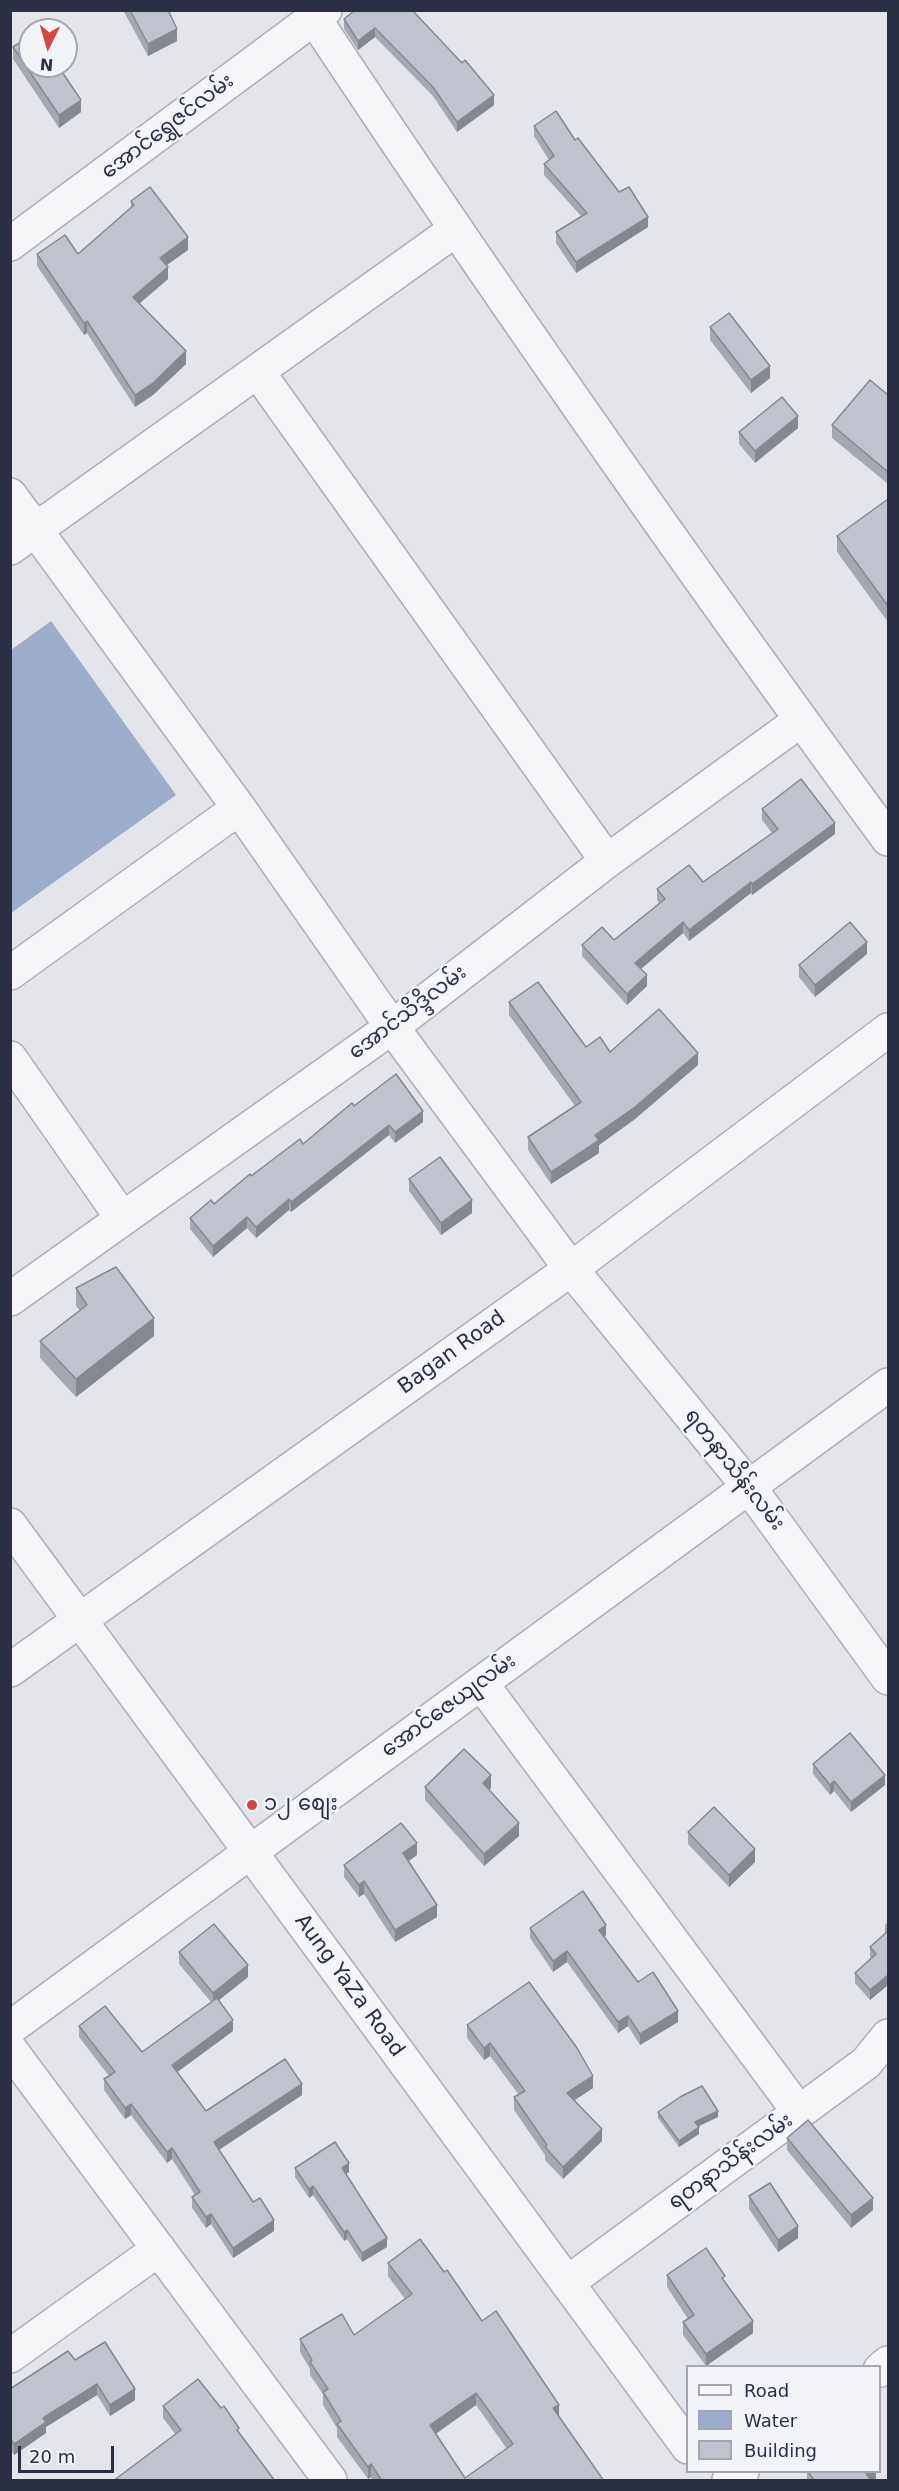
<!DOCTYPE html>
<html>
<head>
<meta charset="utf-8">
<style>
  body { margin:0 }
  #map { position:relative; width:899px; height:2491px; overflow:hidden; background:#e3e5eb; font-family:"DejaVu Sans",sans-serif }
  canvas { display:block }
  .frame { position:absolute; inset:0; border:12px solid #2a2f44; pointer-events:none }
  .legend { position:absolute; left:686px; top:2365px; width:195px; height:108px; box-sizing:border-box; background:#f3f4f8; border:2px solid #a3a5b0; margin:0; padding:8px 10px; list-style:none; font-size:18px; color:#2a2f44 }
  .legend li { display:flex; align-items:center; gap:12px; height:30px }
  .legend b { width:30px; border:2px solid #a3a5b0 }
  .north { position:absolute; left:18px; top:18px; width:60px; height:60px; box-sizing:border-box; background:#f3f4f8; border:2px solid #a3a5b0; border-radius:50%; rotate:185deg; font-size:16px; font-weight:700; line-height:24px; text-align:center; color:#2a2f44 }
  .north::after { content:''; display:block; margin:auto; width:21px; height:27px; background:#d24745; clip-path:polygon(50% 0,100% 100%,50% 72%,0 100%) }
  .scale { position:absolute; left:18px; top:2446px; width:96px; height:27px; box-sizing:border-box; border:3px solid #2a2f44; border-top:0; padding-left:8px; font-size:18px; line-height:21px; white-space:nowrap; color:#2a2f44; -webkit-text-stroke:4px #f3f4f8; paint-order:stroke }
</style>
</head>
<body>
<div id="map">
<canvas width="899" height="2491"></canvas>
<div class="frame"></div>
<ul class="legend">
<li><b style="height:8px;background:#f6f6f9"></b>Road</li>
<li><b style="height:16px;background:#9daccc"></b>Water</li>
<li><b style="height:16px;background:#c0c3ce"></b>Building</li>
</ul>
<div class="north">N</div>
<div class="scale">20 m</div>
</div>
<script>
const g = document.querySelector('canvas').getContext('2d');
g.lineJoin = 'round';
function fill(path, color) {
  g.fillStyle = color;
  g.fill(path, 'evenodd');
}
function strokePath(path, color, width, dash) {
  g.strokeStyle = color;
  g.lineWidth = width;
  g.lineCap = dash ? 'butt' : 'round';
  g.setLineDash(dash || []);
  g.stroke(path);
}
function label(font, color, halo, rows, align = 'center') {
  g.font = font + ' "DejaVu Sans","Noto Sans Myanmar",sans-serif';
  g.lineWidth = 5;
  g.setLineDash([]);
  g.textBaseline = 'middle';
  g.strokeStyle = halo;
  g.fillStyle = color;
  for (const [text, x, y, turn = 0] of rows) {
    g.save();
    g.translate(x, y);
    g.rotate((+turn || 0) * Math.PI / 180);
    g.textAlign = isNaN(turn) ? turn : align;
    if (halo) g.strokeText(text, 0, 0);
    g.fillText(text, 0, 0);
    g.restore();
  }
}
fill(new Path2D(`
  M51,621l125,174 -165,118v-263z`), '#9daccc');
const minor = new Path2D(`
  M314,18c185,279 377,552 574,821
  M10,244l315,-234
  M258,372l349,489
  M10,495l229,313 153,219 179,242 178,218 139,191
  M10,548l445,-318
  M10,973l229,-165
  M10,1058l112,160
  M10,1299l382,-272 215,-166 194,-141
  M10,1525l678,922
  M10,1670l561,-401 317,-239
  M481,1683l318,429
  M10,2028l878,-643
  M10,2049l320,431
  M567,2283l299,-220 22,-27
  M10,2356l149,-107
  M880,2370l8,-7
  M729,2480l13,-8`);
strokePath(minor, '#acaeb9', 36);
strokePath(minor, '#f6f6f9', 33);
fill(new Path2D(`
  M123,10h45l9,31 -29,15z
  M414,13l80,92 -37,27 -24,-36 -58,-59 -17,13 -14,-21v-10z
  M13,47l68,65 -22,16 -46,-69z
  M534,126l41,14 73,87 -72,46 -20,-30v-11l25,-16 -37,-41v-11l5,-4 -15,-24z
  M131,201l57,49 -22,15 2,14 -28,24 46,61 -33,31 -18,12 -48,-74 -3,2 -47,-69v-12h41l53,-46z
  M710,327l60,51 -19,15 -41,-53z
  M888,395v89l-56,-46v-13z
  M798,428l-43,35 -16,-19v-12z
  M888,499v123l-51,-70v-16z
  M762,809l73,25 -83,61 -1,-2 -62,48 -6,-8 -42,36 6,17 -20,19 -45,-49v-11l32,-5 45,-37 -2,-3v-11l46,-7 69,-49 -10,-13z
  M867,954l-52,43 -16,-20v-12z
  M509,1002l77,45 112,18 -63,54 -36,26v8l-48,31 -23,-34v-13l47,-31 -66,-91z
  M354,1106l69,16 -28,21 -6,-8 -98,77 -2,-2 -33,28 -9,-10 -34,29 -23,-28v-11l24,-14 37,-28 52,-32z
  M409,1179l63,34 -31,22 -32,-44z
  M76,1288l78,48 -78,61 -36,-39v-17l40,-30 -4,-5z
  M813,1764l72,21 -34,27 -17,-21 -4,4 -17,-21z
  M425,1787l66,1 -2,1 30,47 -35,30 -59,-66z
  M688,1832l67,30 -26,25 -41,-43z
  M417,1855l-8,6 28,56 -42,25 -31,-48 -5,3 -15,-20v-12z
  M888,1921v64l-18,15 -15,-17v-10l16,-15 -1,-2v-9l15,-14v-8z
  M530,1928l76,7 -2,2 34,45 40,40 -38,23 -12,-19 -10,7 -51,-71 -14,10 -23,-34z
  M179,1952l69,25 -29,23 14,31 -56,41 29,39 96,-16 -83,55 34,52 21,29 -41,27 -22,-34 -5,4 -14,-20v-11l3,-2 -23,-36 -5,4 -36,-48 -6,4 -21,-29v-11l5,-3 -30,-39v-11l63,26 69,-50 -32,-38z
  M467,2025l126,63 -18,12 27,41 -39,38 -18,-19v-5l-31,-45v-13l5,-2 -29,-39 -6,4 -17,-22z
  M658,2112l60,5 -20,9 1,8 -20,13 -21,-29z
  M787,2138l86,72 -22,18 -64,-78z
  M295,2168l54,4 -3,2 41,73 -25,15 -15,-23 -3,2 -31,-46 -4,3 -14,-21z
  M749,2196l49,42 -20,14 -29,-43z
  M388,2263l94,58 77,95 45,65h-231l-2,-4 -3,2 -31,-42v-9l-14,-23v-11l-13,-19v-6l-10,-17v-13l54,-4 51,-36 -17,-23zM476,2405l31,44 -42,29 -30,-44z
  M667,2275l58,6 28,52 -47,33 -23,-31v-13l5,-3 -21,-32z
  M75,2360l60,40 -25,16 -13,-21 -51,32v6l-32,22 -4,-6v-60z
  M163,2406l76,27 -63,2 -13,-17z
  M807,2472h69v6l-3,3h-66z`), '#a5a8b1');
fill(new Path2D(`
  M375,28v9l-17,13v-9z
  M177,29v12l-29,15v-12z
  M494,95v10l-37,27v-10z
  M81,100v12l-22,16v-13z
  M648,217v10l-72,46v-11z
  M188,237v13l-28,20v-12z
  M168,267v12l-35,30v-12z
  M87,321v12l-3,2v-12z
  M186,351v13l-33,31 -18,12v-12z
  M770,366v12l-19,15v-13z
  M798,416v12l-43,35v-12z
  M835,823v11l-83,61v-11z
  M751,882v11l-62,48v-11z
  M683,922v11l-48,41v-11z
  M867,942v12l-52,43v-12z
  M647,975v11l-20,19v-11z
  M698,1053v12l-63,54 -36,26v8l-48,31v-12z
  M423,1111v11l-28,21v-11z
  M389,1125v10l-98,77v-10z
  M289,1199v11l-33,28v-11z
  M472,1200v13l-31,22v-12z
  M247,1217v11l-34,29v-11z
  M154,1318v18l-78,61v-18z
  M491,1775v13l-8,7v-12z
  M885,1775v10l-34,27v-10z
  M834,1781v10l-4,4v-10z
  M519,1823v13l-35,30v-12z
  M417,1843v12l-14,10v-12z
  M755,1849v13l-26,25v-12z
  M364,1881v13l-5,3v-12z
  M437,1905v12l-42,25v-12z
  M606,1925v10l-7,5v-10z
  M567,1951v11l-14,10v-11z
  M248,1965v12l-35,28v-12z
  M888,1975v10l-18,15v-10z
  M678,2011v11l-38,23v-11z
  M628,2016v10l-10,7v-11z
  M233,2020v11l-61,45v-11z
  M490,2043v13l-6,4v-12z
  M593,2076v12l-26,17v-12z
  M302,2084v11l-88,58v-11z
  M131,2104v11l-6,4v-11z
  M718,2111v6l-23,11v-6z
  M699,2127v7l-20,13v-6z
  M602,2129v12l-39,38v-12z
  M172,2148v11l-5,4v-11z
  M349,2163v9l-7,5v-9z
  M313,2186v9l-4,3v-9z
  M873,2198v12l-22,18v-13z
  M211,2214v10l-5,4v-11z
  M274,2220v11l-41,27v-10z
  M798,2226v12l-20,14v-12z
  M347,2230v9l-3,2v-9z
  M387,2238v9l-25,15v-9z
  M753,2321v12l-47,33v-12z
  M97,2384v11l-51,32v6l-32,22v-11l29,-26z
  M135,2389v11l-25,16v-11z
  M476,2393v12l-46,33v-13z
  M559,2405v13l-6,-10z
  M371,2464v13l-3,2v-12z
  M869,2472h7v6l-3,3h-7v-8z`), '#868890');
const building = new Path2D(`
  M130,10h38l9,19 -29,15z
  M355,10h57l50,53 3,-3 29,35 -37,27 -24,-35 -58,-59 -17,13 -14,-22z
  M30,36v30h28l23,34 -22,15 -46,-68z
  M556,111l19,29 3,-2 41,54 10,-5 19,30 -72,45 -20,-30 31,-19 -43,-49 10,-8 -20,-30z
  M150,187l38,50 -28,21 8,9 -35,30 53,54 -33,32 -18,12 -48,-74 -3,2 -47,-69 28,-19 13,19 56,-49 -3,-4z
  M729,313l41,53 -19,14 -41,-53z
  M870,380l18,15v77l-56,-47z
  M782,397l16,19 -43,35 -16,-19z
  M888,499v107l-51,-70z
  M801,779l34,44 -83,61 -1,-2 -62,48 -6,-8 -48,41 12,12 -20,19 -45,-49 20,-18 12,13 51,-41 -8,-10 32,-24 14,17 75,-53 -16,-20z
  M850,922l17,20 -52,43 -16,-20z
  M538,982l48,65 14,-10 10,15 49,-43 39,44 -63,54 -40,28 4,5 -48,32 -23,-35 53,-35 -72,-100z
  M396,1074l27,37 -28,21 -6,-7 -98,77 -2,-3 -33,28 -9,-10 -34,29 -23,-28 21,-18 3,4 36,-30 1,2 49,-37 3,5 49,-41 2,3z
  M440,1157l32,43 -31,23 -32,-44z
  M116,1267l38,51 -78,61 -36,-38 47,-36 -11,-17z
  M850,1733l35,42 -34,27 -17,-21 -4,4 -17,-21z
  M464,1749l27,26 -8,8 36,40 -35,31 -59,-67z
  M714,1807l41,42 -26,26 -41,-43z
  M401,1823l16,20 -14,10 34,52 -42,25 -31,-49 -5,4 -15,-20z
  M583,1891l23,34 -7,5 39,52 15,-10 25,39 -38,23 -12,-18 -10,6 -51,-71 -14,10 -23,-33z
  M214,1924l34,41 -35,28 -34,-41z
  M888,1931v44l-18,15 -15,-17 21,-19 -6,-7z
  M529,1982l48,66 16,28 -26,17 35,36 -39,38 -18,-20 2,-2 -33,-48 11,-6 -35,-48 -6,5 -17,-23z
  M217,1998l16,22 -61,45 34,46 79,-52 17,25 -88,58 39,60 7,-4 14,22 -41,28 -22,-34 -5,3 -14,-20 8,-5 -28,-44 -5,4 -36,-48 -6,4 -21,-29 11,-7 -36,-46 26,-20 37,46z
  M702,2086l16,25 -23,11 4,5 -20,14 -21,-29 22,-15z
  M808,2120l65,78 -22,17 -64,-77z
  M335,2142l14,21 -7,5 45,70 -25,15 -15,-23 -3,2 -31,-46 -4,3 -14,-21z
  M770,2183l28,43 -20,14 -29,-44z
  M420,2239l24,33 3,-2 35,51 14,-10 63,94 -6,3 51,73h-222l-11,-17 -3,3 -31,-43 4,-3 -18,-29 5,-3 -18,-27 2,-2 -12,-21 42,-25 12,21 58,-41 -24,-31zM476,2393l37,51 -48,34 -35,-53z
  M706,2248l19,28 -3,2 31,43 -47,33 -23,-32 11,-7 -27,-40z
  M105,2342l30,47 -25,16 -13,-21 -54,34 3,4 -32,22 -4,-6v-49l58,-38 7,9z
  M198,2379l23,29 3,-2 15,22 -2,2 38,51h-162l68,-51 -18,-24z
  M808,2472h61l-3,1 5,8h-56z`);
fill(building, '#c0c3ce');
strokePath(building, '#868890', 1.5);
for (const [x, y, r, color] of [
  [252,1805,6,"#d24745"]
]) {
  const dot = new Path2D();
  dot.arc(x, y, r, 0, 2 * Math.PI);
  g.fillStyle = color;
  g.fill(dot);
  strokePath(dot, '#f3f4f8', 2);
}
label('21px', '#2a2f44', '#f3f4f8', [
  ["အောင်ရွှေဇင်လမ်း",168,127,-37],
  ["အောင်သိဒ္ဒိလမ်း",408,1013,-37],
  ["Bagan Road",452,1353,-36],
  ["ရတနာသိန်းလမ်း",734,1470,52],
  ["အောင်ဇေယျလမ်း",449,1706,-36],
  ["Aung YaZa Road",349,1986,54],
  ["ရတနာသိန်းလမ်း",731,2162,-36]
]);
label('21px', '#2a2f44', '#f3f4f8', [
  ["၁၂ စျေး",264,1805]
], 'left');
</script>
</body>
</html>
